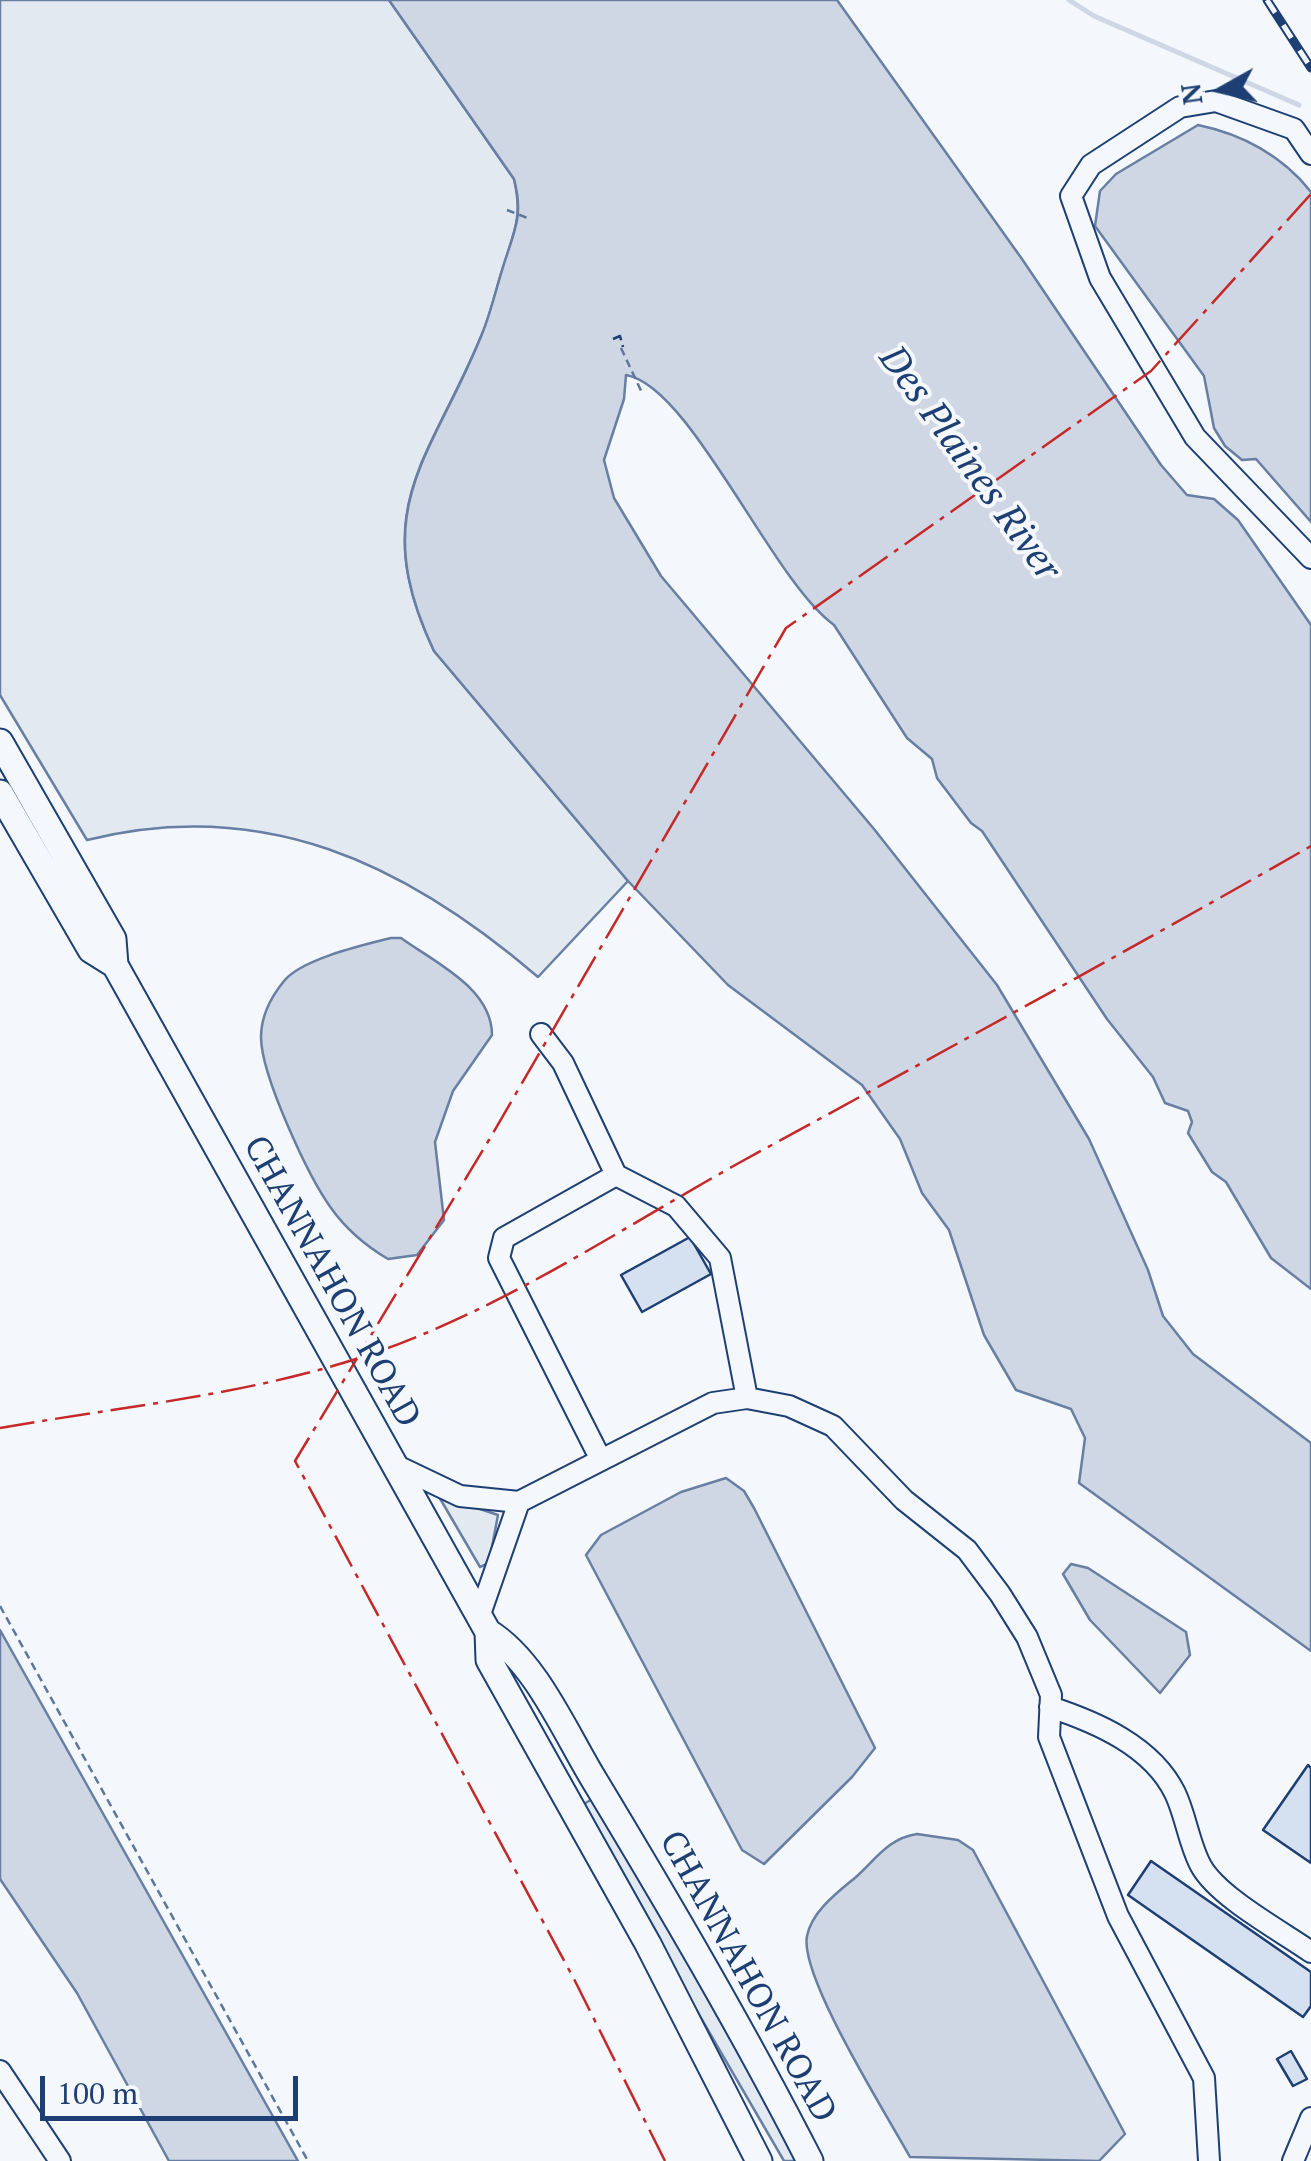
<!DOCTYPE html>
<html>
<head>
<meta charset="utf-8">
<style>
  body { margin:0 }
  #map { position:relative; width:1311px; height:2161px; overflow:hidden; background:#f4f7fb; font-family:"PT Serif",serif }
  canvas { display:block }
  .north { position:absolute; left:1171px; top:40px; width:100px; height:100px; -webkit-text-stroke:8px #f4f7fb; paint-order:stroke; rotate:262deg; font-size:28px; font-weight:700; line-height:40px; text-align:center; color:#1d3f73 }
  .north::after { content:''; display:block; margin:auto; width:35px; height:45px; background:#1d3f73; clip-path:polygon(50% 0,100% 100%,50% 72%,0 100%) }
  .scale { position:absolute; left:40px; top:2076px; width:258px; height:45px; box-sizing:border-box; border:5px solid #1d3f73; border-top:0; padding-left:12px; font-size:30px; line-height:35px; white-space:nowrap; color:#1d3f73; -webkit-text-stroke:8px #f4f7fb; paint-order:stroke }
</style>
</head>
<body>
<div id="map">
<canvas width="1311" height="2161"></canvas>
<div class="north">N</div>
<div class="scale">100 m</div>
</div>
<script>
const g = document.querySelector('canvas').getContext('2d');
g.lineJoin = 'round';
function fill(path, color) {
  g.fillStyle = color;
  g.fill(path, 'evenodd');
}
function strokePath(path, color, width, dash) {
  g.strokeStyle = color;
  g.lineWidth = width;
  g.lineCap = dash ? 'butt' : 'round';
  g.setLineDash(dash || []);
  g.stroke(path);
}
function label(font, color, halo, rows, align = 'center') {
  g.font = font + ' "PT Serif",serif';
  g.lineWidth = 8;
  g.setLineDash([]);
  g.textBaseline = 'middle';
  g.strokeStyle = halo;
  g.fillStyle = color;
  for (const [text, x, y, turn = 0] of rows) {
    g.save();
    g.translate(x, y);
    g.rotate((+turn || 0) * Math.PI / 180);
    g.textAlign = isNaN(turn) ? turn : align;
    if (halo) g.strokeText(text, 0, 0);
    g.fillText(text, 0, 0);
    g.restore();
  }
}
const green = new Path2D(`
  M0,0h389l125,179c9,38 0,52 -11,89 -7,21 -12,45 -21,66 -51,125 -116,173 -48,317l194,230 -90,96c-133,-114 -275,-181 -451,-137l-87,-145z
  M438,1495l60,20 -9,48 -9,4z
  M592,1799l107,178 98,184h-13l-97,-167 -103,-190z`);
fill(green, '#e3e9f0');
strokePath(green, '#687fa3', 2.5);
const water = new Path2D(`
  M389,0h448l185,259 139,206 26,30 27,4 24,21 73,105v664l-40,-31 -45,-76 -14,-10 -24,-39 4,-11 -4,-11 -23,-8 -12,-26 -46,-58 -125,-188 -11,-8 -34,-45 -5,-19 -25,-21 -73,-113c-62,-44 -143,-239 -208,-250l-2,24 -20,61 10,38 47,78 213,253 123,156 92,154 59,131 15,46 30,38 118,89v208l-232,-168 6,-45 -14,-29 -55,-19 -32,-55 -35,-105 -27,-37 -22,-54 -38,-54 -134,-100 -100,-104 -194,-230c-68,-144 -2,-192 48,-317 9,-22 14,-45 21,-67 11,-36 21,-50 11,-88z
  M1198,125c44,9 85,31 113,67v330l-55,-63 -14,1 -17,-14 -11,-18 -10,-52 -109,-150 5,-35 16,-17z
  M391,938h10c33,24 91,50 91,97l-39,56 -18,51 9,78 -27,35 -29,4c-22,-13 -42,-30 -57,-51 -23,-32 -70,-133 -70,-171 0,-21 10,-40 23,-56 18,-22 79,-36 107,-43z
  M726,1478l18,13 10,17 121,240 -23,29 -88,87 -22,-14 -156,-295 15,-20 80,-43z
  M1071,1564l17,4 98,64 4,23 -30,38 -70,-73 -27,-46z
  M0,1630l298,531h-129l-92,-168 -77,-114z
  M917,1834l41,6 15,10 152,284 -26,27 -189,-4c-23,-42 -111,-181 -103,-221 5,-25 31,-44 49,-59 20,-18 33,-39 61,-43z`);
fill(water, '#cfd7e4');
strokePath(water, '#687fa3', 2.5);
strokePath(new Path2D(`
  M1069,0l25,16 205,89`), '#cfd7e4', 5);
const building = new Path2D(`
  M690,1237l21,37 -69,38 -21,-37z
  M1308,1765l3,3v95l-48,-33z
  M1151,1861l160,111v34l-8,11 -175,-122z
  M1291,2051l16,28 -14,7 -16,-27z`);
fill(building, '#d5e0f0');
strokePath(building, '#1d3f73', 2.5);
const minor = new Path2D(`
  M1311,154l-17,-25 -78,-28 -36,6 -89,58 -20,31 29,82 95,159 116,121
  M541,1034l22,29 53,112 60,31 44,52 27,140
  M601,1460l-102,-202 5,-20 112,-63
  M393,1464l67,32 59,6 -40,115
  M519,1502l194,-99 34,-5 42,8 44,20 71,74 63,50 33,44 27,43 24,58 -2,42 69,179 86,162 5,83
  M1050,1707c46,15 102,39 125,86 11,23 14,51 26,73 17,31 80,65 110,86
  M0,2071l60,90
  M1293,2161l18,-43`);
const major = new Path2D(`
  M0,742l113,197 2,26 373,667 1,28 159,284 111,217
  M0,793l91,157 24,15
  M488,1632c47,29 76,98 105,146 76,126 150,252 217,383`);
strokePath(minor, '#1d3f73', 24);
strokePath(major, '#1d3f73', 29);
strokePath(new Path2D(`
  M507,210l23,9
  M621,348l22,47
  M0,1606l308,555`), '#5e769c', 2.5, [8, 5]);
strokePath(minor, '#f4f7fb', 20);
strokePath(major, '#f4f7fb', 25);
const rail = new Path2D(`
  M1267,0l44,68`);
strokePath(rail, '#1d3f73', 9);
strokePath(rail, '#f4f7fb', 5, [15]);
strokePath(new Path2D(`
  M613,339l7,-3 3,11`), '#1d3f73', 2.5, [12, 5]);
strokePath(new Path2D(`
  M0,1428c125,-22 257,-34 377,-76 130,-46 240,-121 360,-188 192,-105 384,-209 574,-318
  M665,2161l-90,-180 -280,-520 194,-321 297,-512 365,-257 160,-177`), '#c62828', 2.5, [35, 8, 5, 8]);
label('35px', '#1d3f73', '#f4f7fb', [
  ["CHANNAHON ROAD",331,1282,61],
  ["CHANNAHON ROAD",747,1977,61]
]);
label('italic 38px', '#1d3f73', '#f4f7fb', [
  ["Des Plaines River",969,464,54]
]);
</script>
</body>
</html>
